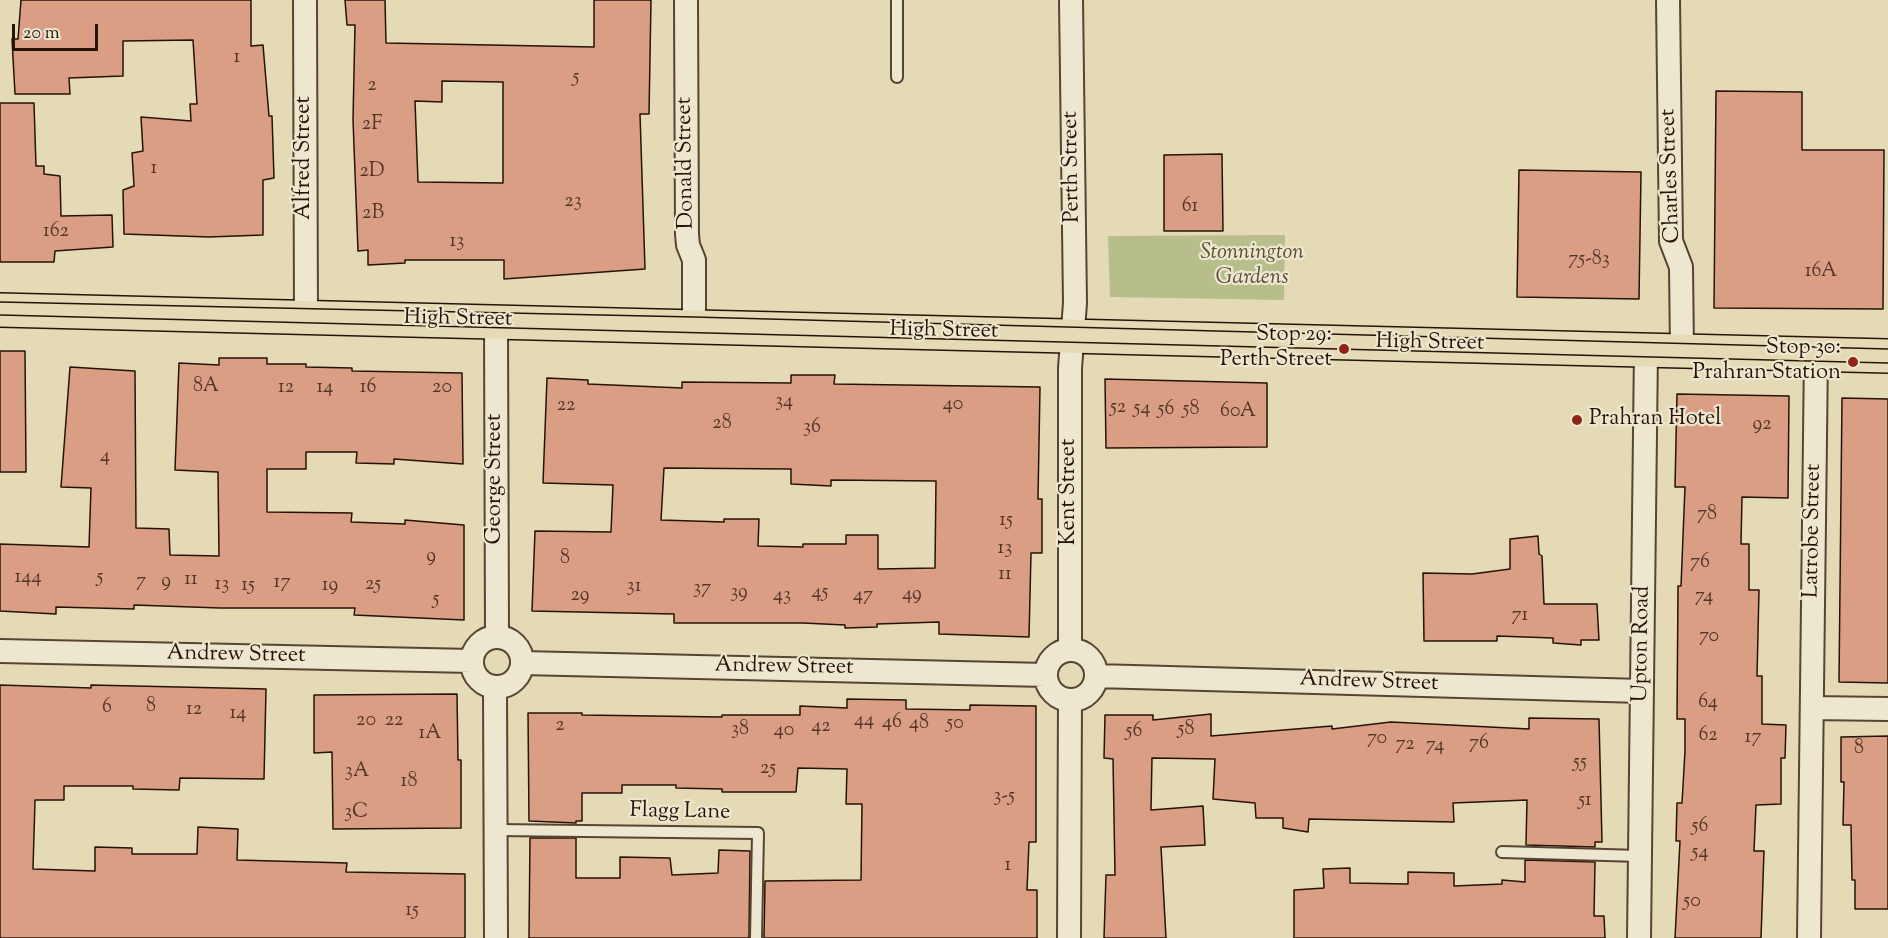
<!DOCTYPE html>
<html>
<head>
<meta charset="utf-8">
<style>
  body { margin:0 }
  #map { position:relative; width:1888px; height:938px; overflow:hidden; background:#e4dab5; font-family:"Sorts Mill Goudy",serif }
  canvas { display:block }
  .scale { position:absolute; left:12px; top:24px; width:86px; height:27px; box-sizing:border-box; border:3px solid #271306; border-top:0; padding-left:8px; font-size:18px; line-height:21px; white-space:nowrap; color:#271306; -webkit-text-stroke:4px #ede7cf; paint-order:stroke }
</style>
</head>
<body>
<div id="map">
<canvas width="1888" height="938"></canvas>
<div class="scale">20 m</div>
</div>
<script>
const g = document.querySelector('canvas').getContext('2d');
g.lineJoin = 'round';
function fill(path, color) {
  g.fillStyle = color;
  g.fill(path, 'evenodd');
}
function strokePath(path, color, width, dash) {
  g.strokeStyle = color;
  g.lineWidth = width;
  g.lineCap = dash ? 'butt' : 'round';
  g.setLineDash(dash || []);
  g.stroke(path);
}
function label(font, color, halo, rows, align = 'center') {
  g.font = font + ' "Sorts Mill Goudy",serif';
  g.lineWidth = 4.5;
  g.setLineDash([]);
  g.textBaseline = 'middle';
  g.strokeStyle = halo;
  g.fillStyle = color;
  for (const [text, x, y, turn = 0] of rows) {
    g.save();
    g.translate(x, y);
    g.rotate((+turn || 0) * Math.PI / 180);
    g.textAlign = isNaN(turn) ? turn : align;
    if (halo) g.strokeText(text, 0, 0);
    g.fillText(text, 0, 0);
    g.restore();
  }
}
fill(new Path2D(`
  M1285,235l-1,65 -174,-3 -2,-61z`), '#b7be8b');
const building = new Path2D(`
  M21,0h230v46l12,-1 6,71h3l2,62 -11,2v55l-54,2 -85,-3 -1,-44 11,-4 -2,-33 11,-2 -2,-34 50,4 -1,-17h7l-4,-64 -70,1v35l-54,2 1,16h-55l-3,-55h6z
  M345,0h40l1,43 208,4v-47h57l-2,114h-9l5,155 -141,10v-19h-99v3l-37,2v-15l-10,1 -5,-131 2,-95h-8zM442,81l61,1v101l-85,-1 -3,-81 27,1z
  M1716,91l86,1v58h82l-1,159 -169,-1z
  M0,103h34l2,63h8v8l16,2 1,40 51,-1 1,32 -58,4 -1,11h-54z
  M1222,154l1,77h-59v-76z
  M1519,170l122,2 -2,127 -122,-2z
  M0,351h25l1,121h-26z
  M219,358h48v6h39v3l46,1v3l110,2 1,91 -69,-5v5l-38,-1 1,-11h-51v17h-39v43l85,1 -1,9 54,2v-4l59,5v95l-110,-5 1,-7h-135l-86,-3v4l-78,-2v7l-56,-3v-67l89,3 2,-59 -30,-1 9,-120 65,4 1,157 33,1 1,26 49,1 -1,-84 -43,-2 4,-107 40,2z
  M791,375h44l-1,9 206,3 -2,112h4v54h-11l-2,84 -90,-3v-12l-62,2v3l-32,1v-3l-42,-2h-129v-9l-142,-3 3,-80 76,1 2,-47 -70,-2 4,-105 41,2v4l94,4v-6l109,1zM664,468l127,1v15l40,2v-6l105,1 -1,87 -57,1v-34h-32v9h-43v3l-45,-1 1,-27h-35v3l-63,-2z
  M1105,379l162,4v64l-161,1z
  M1677,394l112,2 -1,102 -46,-1 -1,47h8v46h10l-2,86h5v48l24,1 -1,33h-4v46l-25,1 -2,46h10l-3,87h-86l5,-97h-4l1,-38h5l3,-52v-32h-8l1,-133h3l4,-99h-10z
  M1842,398l46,1v284l-49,-1z
  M1538,536l1,18 3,2 2,48h53l2,36h-18v5l-28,-2v-5l-56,-2v5h-73l-1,-68 49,1 38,-5v-30z
  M0,685l91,3v-3l175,4 -2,90 -84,-1 -1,12 -46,-1v-3h-69v14h-29l-2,69 62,2v-24l37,1v6h65l1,-27 40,2 -1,31 110,3 -1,9 119,2v64h-465z
  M457,694l1,66h3v68l-128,1 -1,-77 -18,1v-58z
  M847,699l59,1v9l64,1v-5l66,1v136h-7l-2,48h10v48h-273l1,-57 96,-1 1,-76h-16l1,-35 -49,-1 -2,24h-74v-3l-46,-1v-3h-54v8h-40v28h-6v2l-47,-2 -1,-108h54v2l140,2v-2h78v-9l47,2z
  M1211,714v22l121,-10v3l59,-7 138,7v-11l70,1 3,123h-7v5l-69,-2 1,-45 -74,3 1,19 -145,-3 -1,13 -25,-4v-10h-27l-1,-15 -42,-4 2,-40 -63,-1 -1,52 52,-4 2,39 -44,2 5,91h-62l2,-63h9l-2,-116 -9,-1 1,-43h48v5z
  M1888,736v173h-33v-29h-3l-1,-55h-8l1,-43h-3v-45z
  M530,838h46v40h44v-21l50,1 2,17 46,-2 1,-23 31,1 -1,87h-220z
  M1525,860l70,2 -1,54h10l1,22h-311v-48l30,-2 -1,-19 27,-1v15l58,1v-12l46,1v13l48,-2v-4l23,2z`);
fill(building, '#da9e85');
strokePath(building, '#271306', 1.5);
const service = new Path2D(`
  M897,0v77
  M496,830l262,3 -2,105
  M1502,852l138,4`);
const minor = new Path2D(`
  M305,0l1,317
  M686,0l1,234 1,11 6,15v65
  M1668,0l3,241 10,26 1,84
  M496,322l1,315
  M472 662a25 25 0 1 1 50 0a25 25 0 1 1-50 0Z
  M1070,650v-282l5,-65 -4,-303
  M1046 675a25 25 0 1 1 50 0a25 25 0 1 1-50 0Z
  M0,651l472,10
  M522,663l524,12
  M1096,676l546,15
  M495,687l1,251
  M1812,708l76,1
  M1069,938l1,-238
  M1639,938l7,-589
  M1809,938l7,-584`);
const primary = new Path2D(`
  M0,310l1888,46`);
strokePath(service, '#564532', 14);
strokePath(minor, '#564532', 26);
strokePath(primary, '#271306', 36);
strokePath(service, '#ede7cf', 10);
strokePath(minor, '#ede7cf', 22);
strokePath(primary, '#e4dab5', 33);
strokePath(new Path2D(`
  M0,302l694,15 1194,32
  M0,315l1888,48`), '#271306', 1.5);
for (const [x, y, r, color] of [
  [1344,349,6,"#8f2418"],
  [1853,362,6,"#8f2418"],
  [1577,420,6,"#8f2418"]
]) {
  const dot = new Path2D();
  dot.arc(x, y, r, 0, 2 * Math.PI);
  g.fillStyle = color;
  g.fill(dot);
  strokePath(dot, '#ede7cf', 2);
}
label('20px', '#543626', null, [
  ["1",237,59],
  ["5",576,79],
  ["2",372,87],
  ["2F",372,126],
  ["1",154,170],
  ["2D",372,173],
  ["23",573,203],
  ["61",1190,208],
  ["2B",373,215],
  ["162",56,233],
  ["13",457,243],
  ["75-83",1589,261],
  ["16A",1821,273],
  ["8A",206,388],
  ["12",286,389],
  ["14",325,389],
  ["16",368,389],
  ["20",442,389],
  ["34",784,403],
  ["40",953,406],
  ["22",566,407],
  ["52",1118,409],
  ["54",1142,410],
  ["56",1166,411],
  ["58",1191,411],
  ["60A",1238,413],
  ["28",722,425],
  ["92",1762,426],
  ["36",812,429],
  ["4",105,458],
  ["78",1707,516],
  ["15",1006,522],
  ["13",1005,550],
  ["9",431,558],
  ["8",565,560],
  ["76",1700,564],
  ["11",1005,576],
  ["144",28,579],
  ["5",100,579],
  ["11",191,581],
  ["7",141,583],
  ["9",166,583],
  ["17",282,584],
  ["13",222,586],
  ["25",373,586],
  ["15",248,587],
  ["19",330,587],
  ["31",634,588],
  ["37",702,590],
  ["39",739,594],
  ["45",820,594],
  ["49",912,596],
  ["29",580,597],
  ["43",782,597],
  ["47",863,597],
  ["74",1704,598],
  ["5",436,601],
  ["71",1520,617],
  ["70",1709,638],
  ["64",1708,704],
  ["8",151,708],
  ["6",107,709],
  ["12",194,711],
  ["14",238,715],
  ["20",366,722],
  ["22",394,722],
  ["44",864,722],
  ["46",892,724],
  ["48",919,725],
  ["50",955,725],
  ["2",560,727],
  ["42",821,728],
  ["38",740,731],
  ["58",1186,731],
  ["40",784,732],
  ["56",1134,733],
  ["1A",430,735],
  ["62",1708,737],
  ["17",1753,739],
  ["70",1377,740],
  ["76",1479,745],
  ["72",1405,746],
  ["74",1435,747],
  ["8",1859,750],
  ["55",1580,764],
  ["25",768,770],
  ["3A",357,773],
  ["18",409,783],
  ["3-5",1004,798],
  ["51",1585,802],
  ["3C",356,814],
  ["56",1700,828],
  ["54",1700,854],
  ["1",1008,867],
  ["50",1692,903],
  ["15",412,912]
]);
label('22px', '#271306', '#ede7cf', [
  ["Alfred Street",305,158,-90],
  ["Donald Street",687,163,-91],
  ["Perth Street",1073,167,-91],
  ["Charles Street",1672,176,-92],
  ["High Street",458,320,1],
  ["High Street",944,332,1],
  ["High Street",1430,344,1],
  ["George Street",496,479,-90],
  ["Kent Street",1070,492,-90],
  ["Latrobe Street",1814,531,-89],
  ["Upton Road",1643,644,-89],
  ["Andrew Street",236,656,1],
  ["Andrew Street",784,668,1],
  ["Andrew Street",1369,683,2],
  ["Flagg Lane",680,813,1]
]);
label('italic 22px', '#594f35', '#ede7cf', [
  ["Stonnington",1252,254],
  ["Gardens",1252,279]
]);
label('22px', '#271306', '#ede7cf', [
  ["Stop 29:",1332,336],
  ["Perth Street",1332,361],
  ["Stop 30:",1841,349],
  ["Prahran Station",1841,374],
  ["Prahran Hotel",1589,420,"left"]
], 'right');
</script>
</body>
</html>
